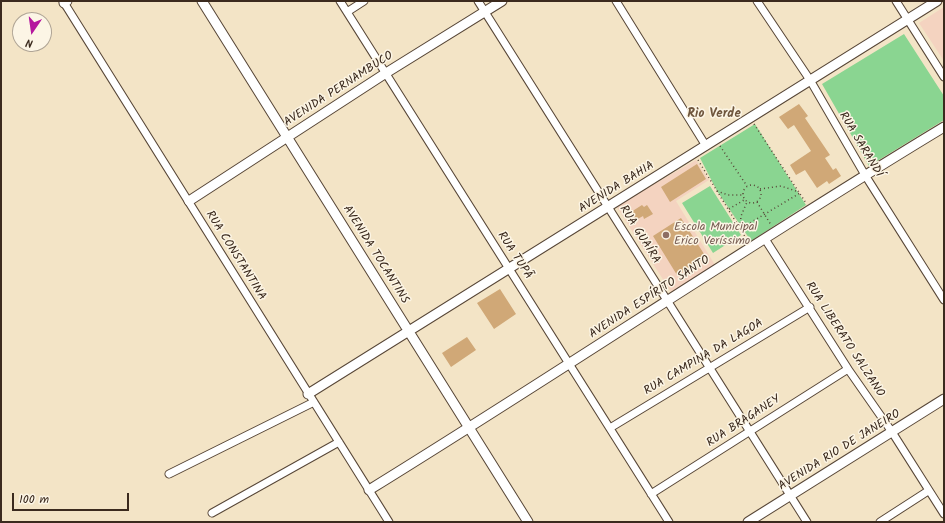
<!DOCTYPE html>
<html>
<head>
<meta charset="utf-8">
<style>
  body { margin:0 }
  #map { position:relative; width:945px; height:523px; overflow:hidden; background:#f3e4c6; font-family:Kalam,sans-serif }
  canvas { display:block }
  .frame { position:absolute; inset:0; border:2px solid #3b2a1e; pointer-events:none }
  .north { position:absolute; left:12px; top:12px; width:40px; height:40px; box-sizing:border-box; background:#fcf5e5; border:1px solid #afa495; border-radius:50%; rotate:193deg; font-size:11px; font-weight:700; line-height:16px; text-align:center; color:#3b2a1e }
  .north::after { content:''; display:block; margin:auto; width:14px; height:18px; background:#b5179e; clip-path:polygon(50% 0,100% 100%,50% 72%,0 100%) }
  .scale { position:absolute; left:12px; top:493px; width:117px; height:18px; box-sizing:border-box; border:2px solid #3b2a1e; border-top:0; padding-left:5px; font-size:12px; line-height:14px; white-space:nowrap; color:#3b2a1e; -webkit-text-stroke:3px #fcf5e5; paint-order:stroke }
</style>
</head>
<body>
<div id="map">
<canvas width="945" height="523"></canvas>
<div class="frame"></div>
<div class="north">N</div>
<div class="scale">100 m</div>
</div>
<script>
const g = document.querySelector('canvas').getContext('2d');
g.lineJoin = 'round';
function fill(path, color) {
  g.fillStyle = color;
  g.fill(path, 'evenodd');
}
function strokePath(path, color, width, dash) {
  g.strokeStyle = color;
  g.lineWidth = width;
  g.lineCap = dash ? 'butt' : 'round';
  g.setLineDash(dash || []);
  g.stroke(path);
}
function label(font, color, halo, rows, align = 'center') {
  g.font = font + ' Kalam,sans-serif';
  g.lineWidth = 3;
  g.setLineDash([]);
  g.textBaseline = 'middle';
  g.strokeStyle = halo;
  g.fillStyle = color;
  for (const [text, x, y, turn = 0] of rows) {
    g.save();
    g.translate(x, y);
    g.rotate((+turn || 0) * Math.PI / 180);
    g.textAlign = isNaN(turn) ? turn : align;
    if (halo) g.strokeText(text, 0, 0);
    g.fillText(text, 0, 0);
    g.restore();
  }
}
fill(new Path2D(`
  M944,7v54l-25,-38z
  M696,160l13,20 -33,21 39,64 -44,27 -55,-86z`), '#f4d3c0');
fill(new Path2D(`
  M904,34l40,62v24l-75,46 -47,-82z
  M755,124l51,81 -55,36 -34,-50 -17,-33z
  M710,186l31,49 -28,18 -31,-50z`), '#8ad591');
fill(new Path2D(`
  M799,104l9,12 -3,2 25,37 -5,3 8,12 3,-2 5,8 -12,8 -2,-3 -10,7 -12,-18 -9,5 -6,-10 21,-14 -17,-26 -6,4 -9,-12z
  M697,164l9,15 -36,23 -9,-15z
  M642,205l2,2 3,-2 6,9 -9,5 -1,-3 -7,4 -5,-8z
  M681,218l25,39 -29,18 -24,-39z
  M500,289l16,25 -22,15 -17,-26z
  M467,337l9,13 -25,17 -9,-14z`), '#d0a877');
const street = new Path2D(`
  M63,1l326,521
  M340,1l329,521
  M478,1l329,521
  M616,1l90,145
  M757,1l53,79 55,95 79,125
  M896,1l48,76
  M347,12l17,-11
  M765,239l83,130 44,63 52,82
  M610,428l200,-121
  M169,474l145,-72
  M651,494l197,-125
  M212,513l127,-71
  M880,522l48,-31`);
const secondary = new Path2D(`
  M202,1l326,521
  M64,3l3,-2
  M189,201l197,-128 116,-72
  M308,394l629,-393
  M369,490c193,-119 381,-246 575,-363
  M748,522l196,-123`);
strokePath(street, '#574637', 9);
strokePath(secondary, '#574637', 11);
strokePath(new Path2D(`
  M754,124l52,79
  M720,146l27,40
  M698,160l49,80
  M743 194a9 9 0 1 1 18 0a9 9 0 1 1-18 0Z
  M760,189l21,-3 18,6
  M717,191l11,4h14
  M757,202l14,23
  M729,209l15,-9
  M740,227l1,-11 6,-14
  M740,229l60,-36`), '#574637', 1.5, [1, 3]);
strokePath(street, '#fff', 7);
strokePath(secondary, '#fff', 9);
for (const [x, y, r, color] of [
  [666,235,4,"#8d6e63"]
]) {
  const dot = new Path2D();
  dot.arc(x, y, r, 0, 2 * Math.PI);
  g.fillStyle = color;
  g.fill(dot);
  strokePath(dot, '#fcf5e5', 1.5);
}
label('12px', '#3b2a1e', '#fcf5e5', [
  ["AVENIDA PERNAMBUCO",339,90,-33],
  ["RUA SARANDÍ",860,145,59],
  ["AVENIDA BAHIA",617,188,-32],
  ["RUA GUAÍRA",639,235,58],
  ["AVENIDA TOCANTINS",375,255,58],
  ["RUA CONSTANTINA",235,256,58],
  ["RUA TUPÃ",514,256,57],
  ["AVENIDA ESPÍRITO SANTO",650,298,-33],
  ["RUA LIBERATO SALZANO",844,340,57],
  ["RUA CAMPINA DA LAGOA",704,358,-31],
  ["RUA BRAGANEY",744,422,-33],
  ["AVENIDA RIO DE JANEIRO",840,451,-32]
]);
label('12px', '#785e54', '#fcf5e5', [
  ["Escola Municipal",674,228],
  ["Erico Veríssimo",674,242]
], 'left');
label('bold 13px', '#6f563d', '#fcf5e5', [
  ["Rio Verde",714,115]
]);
</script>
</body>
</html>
